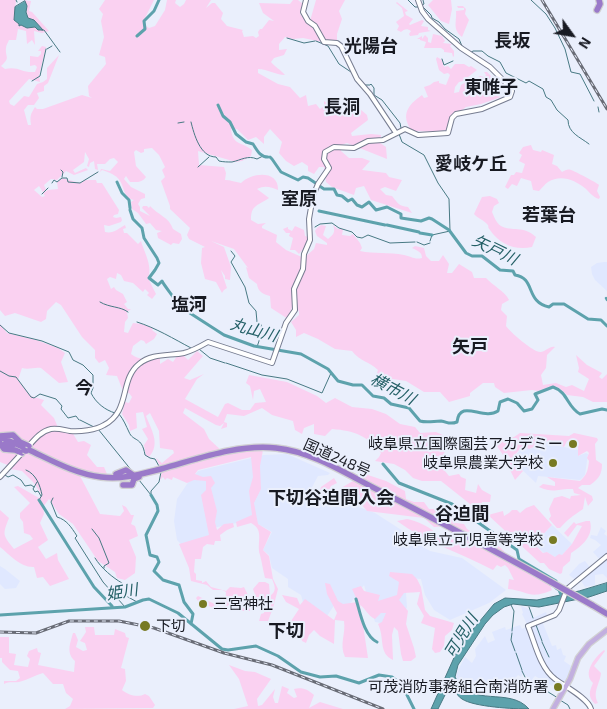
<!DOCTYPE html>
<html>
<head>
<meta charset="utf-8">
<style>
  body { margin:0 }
  #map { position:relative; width:607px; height:709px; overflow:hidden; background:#eaeffc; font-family:"Exo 2",sans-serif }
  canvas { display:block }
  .north { position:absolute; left:547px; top:10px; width:50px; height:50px; -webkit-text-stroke:4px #eaeffc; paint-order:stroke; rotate:122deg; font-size:14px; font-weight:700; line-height:20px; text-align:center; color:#181a22 }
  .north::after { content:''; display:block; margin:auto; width:18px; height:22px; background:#181a22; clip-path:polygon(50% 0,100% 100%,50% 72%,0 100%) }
</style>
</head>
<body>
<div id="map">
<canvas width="607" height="709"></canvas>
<div class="north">N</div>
</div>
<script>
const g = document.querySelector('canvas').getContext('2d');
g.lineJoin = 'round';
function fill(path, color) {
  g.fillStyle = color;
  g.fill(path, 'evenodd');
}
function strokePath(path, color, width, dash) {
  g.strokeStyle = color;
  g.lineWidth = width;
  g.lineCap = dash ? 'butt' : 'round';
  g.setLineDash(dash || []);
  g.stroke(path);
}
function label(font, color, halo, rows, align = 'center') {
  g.font = font + ' "Exo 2","Noto Sans JP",sans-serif';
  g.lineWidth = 4;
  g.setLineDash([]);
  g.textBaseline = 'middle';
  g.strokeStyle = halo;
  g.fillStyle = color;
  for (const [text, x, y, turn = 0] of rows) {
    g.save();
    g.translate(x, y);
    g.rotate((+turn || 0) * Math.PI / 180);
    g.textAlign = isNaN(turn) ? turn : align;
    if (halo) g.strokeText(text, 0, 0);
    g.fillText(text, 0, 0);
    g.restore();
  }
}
fill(new Path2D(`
  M604,262h3v29l-12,-11 -3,-6 -1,-7 6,-4z
  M550,441l9,5 19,4v6l8,-3 2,1 -3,21 -5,5 -42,-4 -2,7 -18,-17 4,-6 -6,-5 7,-9 7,3z
  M287,454l43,19 -2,2 -10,1 -9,17 23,15 11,-18 19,-1 -3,18 16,6 28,18 8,9 19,11 32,7 44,32 -17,13 -39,17 -16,-10 -9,-15 -4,-16 -16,-1 2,29 -8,19 -24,-4 -11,-37 -18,24 -11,-5 -16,24 -11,-7 -7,-26 -13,-8v-8l-16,-11 -3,-13 -6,-5 9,-18 -21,-12 -38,8v7l-31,10 -5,-5 -3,-19 3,-22 10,-15 11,-13 66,-16z
  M552,525l20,19 -10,11 -7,2 -8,-5 -3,1 -10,-9z
  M601,527l5,4 -2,3 3,2v19l-7,5 -7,-8 8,-7 -6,-5 -5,-2 1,-3 6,1z
  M607,557v21l-4,-4 -8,1v10l-10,2 -5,-8 -3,2 -8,-6 10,-11 6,-3 7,9z
  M0,566l5,3 15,12 -4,7 -11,1 -5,-5z
  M521,606l8,3 4,9 13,-6 2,6 -6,3 10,25 4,-1 1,5 4,-2 2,7 3,1 -2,5 10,7 -8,19 -8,-6 -4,6 -19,-11 -4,5 -8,-8 -2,4 -3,-2 -4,5 -1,-1 -4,7 -5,-3 -4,5 -9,-5 -9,3 -19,3 -7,-12 2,-7 7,-13 7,6 4,-7 -1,-7 10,-13 3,7 7,-3 -3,-8 13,-5 1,3 14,-5 2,4 6,-3 -6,-12 1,-1z`), '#e0e8ff');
fill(new Path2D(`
  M0,0h16l-2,20 5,4v2l2,-1 6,3 8,-1 3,3h4l-8,-10 -6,-2 -2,-9 1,-3 -3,-6 7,1 -2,10 3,1 17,19 -7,2 -8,-2 1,14 -3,-5 -5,4 -1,-13 -8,-2 -2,11h-7c-1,3 -3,5 -3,8 -1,10 5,9 -5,18l4,3c14,-3 16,4 30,3l2,-5 -2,-2 -5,1v-10l8,1 3,-3v-3h-3l4,-5 4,1 -7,29 1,6 -11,-3 -20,22 1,3 4,2 10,-10 5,1 8,-13 6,-2 4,-3v-11l12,-13 -11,28 -4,3v5l-7,2 2,5 -5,7h-6l-4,5 4,15h3c-1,-9 -1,-10 4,-18l2,2h6l39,-14 10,3 -3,-2 -1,-10 18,-22 -1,-7 -6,-2 5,-18 -3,-16 2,-7 -4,-5 6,-9h49l-11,22v2l6,4 6,-2 10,-16 2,-10h9l-1,3 5,4 4,-3 2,-4h25l-5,8 6,-5h3l8,10 -2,6 6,7 16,4 -1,1 2,6 9,-1 3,2 3,-2 -1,-4 2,-3h2l7,-9 5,1 -11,-8 -4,-10 31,1 3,-4h5l5,4 -3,10 5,5 5,2 6,-21h35h-6l-6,11 3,8 -5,15v11l-34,-7 -10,1 -8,-2 -6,7v6l8,-1 -3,6 -10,3 -3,4c4,5 9,7 14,13 -10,0 -17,-6 -27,-6v4l20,11 12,3 10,11 6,-3 2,11 8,-2 4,5 4,-3v-5l16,11 20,-3 7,6 1,5 -17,13 1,3 19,-2 10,1 -1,8 6,4 1,12 -40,-16 -6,2v6l8,7h13l8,3 -8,9 24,3 3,4 13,3 -6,11 -11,-4 -5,2 6,6 6,1c6,7 6,10 16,11l4,6 -41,-13 -7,-14 -8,2 -2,7 -22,-8 -6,-5 -2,-15h-5l-5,7 -6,-3v-5l-6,-4 -8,4 -8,-5 -7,-8 3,-11 -12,-13 -6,8v7l-8,-7 -8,3 -11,-11h-6c2,17 10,12 21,21l-1,6 -9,5 -6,1 -38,-11 1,14 25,2 2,6 -1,7c6,0 10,2 16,3 11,-11 38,-13 37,7 -7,-3 -13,-5 -21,-1l12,9c-12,8 -18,7 -18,22l7,4 8,-1 -4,3v2l15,7 -1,7 10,8 18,8 10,-9 2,-6 11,2v-2l-10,-7 -2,-5 2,-3 4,-3 5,1 -3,9 5,4c5,-4 8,-7 5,-14l5,4h5l-1,6 8,1 3,-2 7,9 2,5 -2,3c14,3 29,1 44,4 7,1 10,5 18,3 0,-6 -4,-7 -10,-10l3,-2 9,2 2,8 5,5h8l4,-6 6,9 -2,9h5l7,-9 13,8 2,6h12c7,8 19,13 23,22l-7,4 -1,6 6,6 -1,10c4,6 28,27 35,26 6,-1 8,-6 14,-5l-8,8 -1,13 -5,7 2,10 13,-2 10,4 6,-2 12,6 5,-12 -11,-7 1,-4 -3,-13 11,10 15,8 -3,4 3,2 5,-5v28h-14l-10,-5 -16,-2 -9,-8 -6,-1 -14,5 -6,-1 -28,3 -9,-6 -1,-4h-11l-13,10v3l-21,6 -9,-10h-16l-18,-11 -26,-4 -3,-4 1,-3c-8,-8 -19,-9 -26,-19l-17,-2 -17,-10 -14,-6 -8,4v-7l-5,-8 8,-7v-4l-7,-4 -4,12 -17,-11 -1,-12c-7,-2 -12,-4 -13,-12l-8,-6 -3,-11 2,1 -14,-19 -23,-8 13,6 7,20 -1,13 -5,-1v-3l-4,-6 6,18 -3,2 -2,3 -6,-11 -11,-3 -4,-16 1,-15 3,-1 -16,-8 -2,-4 3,-7 -20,-19v-3l-9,-25 4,-4 -3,-7 3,-3 -6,-12 -7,-7 -8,1v3l-3,1 -5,-3 -2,2 2,14 10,11c-4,6 -10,5 -16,5l-4,-6 -2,3 7,8 14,7v4l-4,1 -3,5 2,3v4l10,5 -8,-8 1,-2h4l2,2 1,-2c8,9 19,11 23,23l8,5 1,5 -3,5 -6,-1 -2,2 -13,-7 -1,-5 5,-2 -6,-1 -6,-7 -4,1 -8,-11 -6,-4 -1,-7 3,-2c-11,-3 -9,-11 -14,-19 -3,-6 -12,-9 -18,-11l-2,2 1,-3 9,2 8,-9 -4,-4 -4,1 -5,5h-8l1,6 -3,-1 -1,-8 -4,2 -1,4 -2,-1 2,-7 -4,-7 -1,10 -11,8 2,3 11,-5 2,2 -14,5 -8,-4 -9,9 -6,-1 -7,6 2,5 -3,2 -4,-6 -5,4 8,7 3,-1 -2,-3 5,-3 10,-1 -1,-7 5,-4 18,5 5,-3h11l1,3h5l17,27 -1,4 -4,1 -1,2 3,1 5,-1 1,3 -1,2 -12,4 -5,-1 1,7c8,2 13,-3 20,-7l1,3 -3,1 1,4h3l11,11 3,-3c3,11 12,25 7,37l8,16 -4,5 -5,-4 2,-2 -4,-4 -2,3 -10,-9 -9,-2 -3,-6 -4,-2 -1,6 -6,-2 -3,2 4,10 3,-2 2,3 7,4 4,8 -3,2 4,5h3l-4,3 1,6 -3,4 -1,10 4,1 5,-10 9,1 11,4 -1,2 5,4 -3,5 -8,5 -2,-3 -3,-1 -8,6 -2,8c8,7 19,5 29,3v7l8,-5 5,3 4,-6h7l4,4 9,-9 6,5 -19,22 6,2 14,-6 -7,5 -12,20 33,18 7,-13 3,-1 14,7h8l5,-7 11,-1 -6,-13 -6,2 -1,9 -3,-14 -4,-3 3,-8 38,7 30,14 9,7 9,-5 17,9 20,2 14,5 14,10 15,3 5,6 16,-1 9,4 7,-1 13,4 -11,2 -8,8 -6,13v3l9,11 10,-2 2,3 5,2 -1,11 11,3 2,-9 4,6 9,5 -1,7h-8l-1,7 -11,-5 -29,-23h-19l-9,-3 -8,-8 -11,-6 -19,-3 4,-4 2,-4c-15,-18 -26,-22 -49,-24l-7,7 -11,-2v-10l-10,4 -2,6 -7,-4 -2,-9 -21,-6 -10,-7 -18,8 -17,-2 -3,8 3,1v4l-6,2 3,-6 -4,3 -4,-1 -31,-17 -2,5 21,16 5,10 14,13 40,-2 -3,16 1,23 -7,14 4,21 13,8 -8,18 6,6 4,23 5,10 -5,19 -5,13h-9l2,-7 3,-1v-10l-8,2 -1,-3h-5v9h-11l-4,-5 -7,-1 -2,4 -7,2 -12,-6 -1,3 -4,-1 -6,-9 2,-2 23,11 4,-4 1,-11 -4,-2h-9l-6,-5 -16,-4 -2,-13 -10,-24 30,-9 -8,-40 5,-5v-9l-12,-1 -7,3 -14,-6 -1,3 -5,-2 -2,2 -2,-3 -3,3 2,-9 -6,-13 6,5 12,-10 -1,-3 -13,-2 -1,-17 -9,-18 -4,3c5,13 15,28 3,41l-3,-1 -2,-11 4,-6 -6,-10 5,-2 -4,-15 -7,1 1,15 -7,3 -1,-6 -7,-11 3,-12 4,1 3,-6 -3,-4 -6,-2 -6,-15 -11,-1 3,-7 -4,-8 -6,3 -4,-5v-8l-13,-13 -21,-32 -5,-3 -9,9 -1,8 -5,3 -26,-9 -10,3 -5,-6zM251,457l2,20 -4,14 3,24 -16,7 1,5 14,-4c14,7 5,20 9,32 2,8 3,15 5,23l7,1c3,7 5,12 -2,17l-1,-12 -4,-2h-6l-6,7 3,8 11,2h-17l-6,-12 -3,1 -11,-1 -4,4 -15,-4 -5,-6 -4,2v-2l-6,-1v-6l-2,-2 1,-13h6l2,-12 4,-3 7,1 1,-4h6l-1,-6 7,-5 7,-3 -1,-4 -9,1 -7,6 -2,-8 2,-11 -6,-23 4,-5 -4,-7 -8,1 -8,-3 3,-4z
  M433,0h18l1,9 -3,15 -8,-3 -13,-16z
  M397,2l11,9 -3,1 1,3 7,4 -4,5 1,1 12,-5 2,1 -3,5 7,1v3l3,1 -12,2 -1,2 -8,1 -1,-2 2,-3c-4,-3 -7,-2 -10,1l-4,-2 2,-4 -3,-4 8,-6 -2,-8 -6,-5z
  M457,6h6l3,3 -1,5 4,6 -7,17c-10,-8 -5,-15 -6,-26l8,-1v-2h-6z
  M433,34l9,2 3,5 -2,2 9,1 -2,2 4,5v5l-1,1 -1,-4 -8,-1v-2l-3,-2h-17l2,-6 -6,-2v-1h-3l5,-3v3l3,-4 3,3v4l3,1z
  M437,57l5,3 2,7 4,-1 3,3 4,-5h9l5,3 2,-1 6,4 -14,11 -4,1 -4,5 -1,6 5,-1 2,-7 5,-3 2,1 12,-7 4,1 2,-2 -2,-3h3l6,6h4l-3,10 2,1 6,-5v-2l2,1 -8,8h-4v4l9,2 -20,7 -15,3 -13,10 -7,13c-11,3 -22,1 -34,1 -12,-16 -4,-26 10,-36l2,3 4,-1 -4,-10 6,-2 4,-3 5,-1v2l7,2 4,-10 -2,-2 -4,1 -5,-4 -3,-11z
  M531,145l2,5 8,2 1,-2 12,5 -2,9 5,2 5,6c4,-2 5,-3 9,-2 3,1 25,12 28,15l-2,6 3,6 -1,2c-6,-2 -9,-6 -13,-10 -11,-9 -25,-15 -38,-7 -3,2 -6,6 -9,9l-6,-1 -2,-9 -10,-3 -4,8 -5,-2 -4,5 -3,-2 6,-12h3l2,-3 6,1 3,-9 -6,-3 3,-6 -3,-2 4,-6z
  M490,196l7,3 2,4 -5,3 -2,6c2,4 4,11 9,14 11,6 22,-1 35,11l-4,10c-16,4 -33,-3 -42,-17 -4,-5 1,-2 -4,-7 -4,-4 -9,-5 -12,-9l8,-17z
  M295,226l9,4 1,6 3,1 -2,8 -7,9 -4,-4h-5l3,-12 -4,-2 1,-3h-4l-3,-4 5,-2v2l4,2z
  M0,324l7,9 29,7 22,8 7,5 -4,9 7,20 -9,1 -18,-15c-7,-1 -12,2 -19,0l-4,12 13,16 13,4 -3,5 13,13 5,12 13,2 6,10 6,-1 7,4 -4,10 10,12h7l3,7 -18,-1 -9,3 20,38 20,2 4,-5 -2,-6 4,2 5,8h3l-3,9 4,2 3,10 -9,4 7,17 -1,16 -10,7 -8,-2 -2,-6 -17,-11 -25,-37 -14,-10 -10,-15 -6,8 1,7 -4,9 8,17 -10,7 8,12 11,-6 1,7 11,19 -19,7 -7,-9 -6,1 -3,-11c-13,1 -24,-12 -34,-20v-37l9,8c-7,17 -6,17 5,31l19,-10 -3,-4 -6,-2 -1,-11 -3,-4v-5l10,-10 -16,-16 4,-1 21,12 3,-3 -9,-13 -11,-11 -12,-2v-3l-10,-4z
  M520,433l49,3 5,-3 23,5 1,2 -3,4 1,16 6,4c0,10 -3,15 -12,21h-8l-4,3 14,8 1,4 -5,6 -3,-9 -2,12c-9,6 -16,11 -23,19h-3l-8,-9 2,-3 -2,-7 5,-11 8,-2 8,3 1,-3 10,-1 -7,-2 -1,-4c-15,-1 -18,5 -34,-2l4,-3 12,2v-4l-8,-5 33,4c7,-6 8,-11 9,-20l-2,-3 2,-5 -2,-2 -9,5v-12l-8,-4 -3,1 -3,6 -14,-7 -21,9 -6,-4 -8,10 6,5 -4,6 6,5 -8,9 -8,-16 3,-7 -3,-3 -4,1 -6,-9 9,-8 8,-1z
  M365,474l21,7 19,10 1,8 8,3h10l5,7h7l1,3 -6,3 6,5 14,-2 5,5 8,1 3,5 5,3 1,5 -24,-11 -15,1 -10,-9 -57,-7 -6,-7 -1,-9 -8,-2 -12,3 -4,7 -7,-2 -10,-8 2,-6 13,-9 3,5 -6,3 -2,4 5,4 7,-6z
  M534,505l18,20 -18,19 9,9 4,-1 8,5 4,-3 3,1 10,-11 10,-18 -5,-1 -9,12 -4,-4 10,-11 2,2 10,-3h4c4,15 -8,25 -19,32l-1,8 -7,6 -1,6 -2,1 -11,-5 -5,-6h-4l-52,-48 15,-4 1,5 5,-3 3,-3h5l3,3 6,-5z
  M407,519c13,3 30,10 34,23 14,-6 28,0 43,-1l3,-5 17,15 2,7 26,18 18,9 2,5c-22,10 -24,1 -44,-1l1,-10 5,1 -6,-12 -3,-3 -4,2 -4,-2 -4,5c-32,-17 -66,-27 -96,-49z
  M390,572l22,2 5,5 4,8 4,23 5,6 24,7 -2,7 -7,6 -1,10 -4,6 -5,1 -3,-4 3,-21 -14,-5 3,-7 -7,-12 3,-12 -16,1 -5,7 9,11 -2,13 8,24 2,9 -5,4h-8l-2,-7 -3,-23 -4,-4 -2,8 1,25c-15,-7 -8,-22 -15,-36l4,-2 4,-9h-5l-6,6c-8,-4 -9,-10 -15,-14l8,53 -23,-1c-6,-13 1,-23 -1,-36l-9,-1 -1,24 -14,-8 -6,-6 -5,5 -3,8 -4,-2 -2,-7 -9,-13 8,-12 -13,-7 -4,-7 15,3 3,7 5,-6 29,21 3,-7 -10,-19 -2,-11 5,1 8,17 5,3 15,-2 -6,-13 9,-3 3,5 16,4 -2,6 19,-6 2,-13 -10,-6z
  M85,627h9l1,8h19l1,-6 10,4 1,4 3,1 -8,30 4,1 1,12 -4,9c6,5 16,8 23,4l4,2 6,9 -2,3 -88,1 5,-3 3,-7 -7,-6 -3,-9h-10l-10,-11c-8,2 -15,7 -24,9 -6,1 -9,-1 -15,2v-3h12l4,-3 -2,-7 -8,-1 -8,-8v-4h-2v-21h9v16l7,1 -2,11 14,2 2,-8 -3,-3 2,-5 8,-3 1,4 3,1 -3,12 36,7 1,-11c-9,-8 -5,-17 -2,-28h2l3,7 -2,7 7,4 4,-1 -2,-7 -5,-2 6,-9z
  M604,650l1,1 -11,15 7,7c-1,11 -9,19 -3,30l-3,1c-7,-7 -6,-12 -2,-21 -11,-10 2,-26 11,-33z
  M229,665l16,6 10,1 16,7 -14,20 1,7 4,-1 13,-16 -2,8 2,6h3l4,-17 7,3 -2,4 7,5 3,-1 -3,-8c9,-2 14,1 20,6l-5,13 11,-6 23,7h-109l14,-3 -9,-27z`), '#fad1f1');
const water = new Path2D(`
  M25,1l2,5 -1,6 2,6 6,2 9,10h-5l-3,-3 -8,1 -6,-3 -2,1v-2l-5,-4 1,-13z
  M607,583v8l-18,6 -50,10 -26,-3 -9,3 -11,8 -8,9 -27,41 -3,12c16,32 54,9 74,32 -15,0 -55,-2 -67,-10 -5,-3 -8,-10 -11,-16l-13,26h-7l26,-58 17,-23 20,-24 11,-6 32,2 42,-9z`);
fill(water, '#5da2ac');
strokePath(water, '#487983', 1);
strokePath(new Path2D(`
  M16,0l1,2
  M408,0l7,7h4
  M531,0l15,14 9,14 10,21 6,23 9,2 14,27
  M422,5l2,-1 -1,-4
  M423,7l8,8 1,3 7,4 6,7 14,10 3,7
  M42,30h2l16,22
  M287,38l17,5 11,-2
  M316,41l12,5 11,18 12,8
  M47,49l5,-3
  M470,53l3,-2h9l6,5 12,6 6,11 20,10 3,-2 14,8 3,8 5,3 6,10 11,10c0,13 12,17 21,24
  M442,59l2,6 9,-4
  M32,81l8,-5 6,-27
  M363,85h7l1,-1 3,4v7l8,5 18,23 1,5
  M598,107l1,5
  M191,122c3,12 9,35 25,35l3,4c4,1 9,1 13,1 9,-2 16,-7 25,-3l6,-3
  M178,123l6,-1
  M399,134l3,8 22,13 14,28 11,16 1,32 -18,4 -2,6
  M198,167l11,-10
  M61,170l2,2 -1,5
  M52,183l2,-3 3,2 5,-4h5l1,4 12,1 18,-11
  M42,194l6,-6
  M315,227l5,-3 12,-1 7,5 13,4 5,5 5,1 6,-3 22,8 25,-1
  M417,242l7,3 6,-2
  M231,251l4,5 -4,6 14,25 4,16 7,8 1,11 4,2 1,8 -5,15
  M100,302c10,6 20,4 28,10
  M137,322c19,6 37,17 54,26
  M0,325l9,8 33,8 27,11 4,8 10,5 10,10v13l-2,5c5,10 14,17 24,20
  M199,349l11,9 15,5
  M226,363l36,12 25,4 35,14 9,-20
  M0,371l9,5 7,1 15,20 3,1 6,-4 16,5 6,7 -1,3 7,9 8,-2 3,4
  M119,414c5,6 7,12 10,18 4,10 13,4 16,23l5,3 5,1 5,9
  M80,420l14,7
  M98,429l34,42
  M26,470c10,4 14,15 16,25l-3,5
  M5,475l3,2 5,-2 8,5 4,6 6,-1 3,2
  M139,480l12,15v-4l8,-9 2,-10
  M37,482l-4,7 2,3 3,-1 3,5
  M53,498l-2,4 6,15c10,3 14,10 20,19l-2,2 28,44 22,25
  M92,529l7,9 10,25 -5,3v2
  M95,558c6,10 18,20 27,25
  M123,585l-2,8 16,9
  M511,605l3,6 -2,20
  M529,607l4,11
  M536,625l6,16
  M512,633l-1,7 4,11
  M542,642l7,15
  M516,653l6,17
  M522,671l3,6
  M540,687l18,11
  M560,700l8,5 2,4`), '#487983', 1);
strokePath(new Path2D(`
  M606,298l1,2`), '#5da2ac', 2.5);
strokePath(new Path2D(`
  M137,36l8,-7 -1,-8 10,-10 5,-11
  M218,105l5,11 7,6 6,12 10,8 7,2c4,6 7,13 15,13
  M270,157l2,2 9,13 17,8 5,-3 5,1 9,6
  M117,182l5,11 7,7 1,8
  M318,185l6,4h10l3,6 5,1 6,5 4,-2 5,6 5,2 7,-5 7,8 11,-3 14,7v4l20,3 8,-3 3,1 17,11 17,23 6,3h10l18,14 13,1 2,4c21,3 10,27 34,32l4,-3h11l24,15 13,1 6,6
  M130,210l3,9 9,9 2,10 13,20 2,5 -4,7 -6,8 9,7 4,-4c3,6 13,17 17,25l45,29 30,11 47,8 27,15 10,12 15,4h9l11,11 11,2 7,6 18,4 11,13c7,2 14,0 21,0 7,1 8,4 16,1 3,-24 26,-1 41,-11l2,-9 8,-3 9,4 7,8 8,-2 6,-9 -3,-6 18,-7c15,5 14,20 27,27l22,-5 5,1
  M319,211l66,14
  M387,225l32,7
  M420,233l12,2
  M383,464l16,19 53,21 65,46 2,9 37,22v7l3,2 3,7
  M151,495l6,10 1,6 -12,24 4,20 7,2 2,5 -5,9 9,9 16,5 5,17 9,12 -2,10
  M39,500l55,87 18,19
  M356,599c4,13 8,37 21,43
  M0,615l125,-8 18,-7 6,-1 29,14 44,36 6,1 28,-4 22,10 23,16 19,5 16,-1 23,7 20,-8 13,2 10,8 12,24`), '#5da2ac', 3);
const secondary = new Path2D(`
  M306,0l-3,12 5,9 7,5 9,16 13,1 4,3 16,33 13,15 26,39
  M27,448c7,-8 14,-17 24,-19 7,-1 13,1 19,2 10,1 26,-1 34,-6 27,-14 15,-45 35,-61 13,-11 30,-8 45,-11 8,-2 17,-7 24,-11l64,21 14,-40 9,-13 -1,-21 9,-20 1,-15 6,-14 -1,-21 4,-23 5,-12 11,-16 -5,-9 1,-7 9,-5 20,1 14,-7 15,-1 22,-11 13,6 30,-2 4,-15 4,-4 26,-5 28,-12 2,-6 -2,-4 -20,-20 -29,-19 -33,-29 -6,-8 -4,-11
  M0,477l22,-24
  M591,709c-3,-11 -27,-23 -36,-30 -15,-11 -20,-36 -27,-53l27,-11 4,-5 8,-21 40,-33`);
const primary = new Path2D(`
  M553,709l17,-30 8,-21 11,-14 18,-14`);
const highway = new Path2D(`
  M597,10l3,-6 -1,-4
  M0,436l13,-1 7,7 9,4
  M0,437l23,10
  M0,443l4,6 11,1 7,3
  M6,449l-3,-2 2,-3 8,1
  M27,449c24,11 48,25 74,28 21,3 40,-3 60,-8 37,-10 76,-25 115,-21 39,4 73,28 108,45 56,29 112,58 167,89
  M116,474l10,-4 7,5
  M123,485h9l2,-6 5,-2
  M592,605l15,9`);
strokePath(secondary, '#777d91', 6);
strokePath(primary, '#d1d1d3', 7);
strokePath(highway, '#d1d1d3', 8);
strokePath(secondary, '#fff', 4);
strokePath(primary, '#c2afdf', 4.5);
strokePath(highway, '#9a79c9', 5.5);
const rail = new Path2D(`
  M542,0l65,109
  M0,632l36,1 33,-12h50l35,7 70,25 48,12 111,44`);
strokePath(rail, '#696c76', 3);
strokePath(rail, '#eaeffc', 1, [4]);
const highwayBridge = new Path2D(`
  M24,450l2,1
  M551,582l41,23`);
strokePath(highwayBridge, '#d1d1d3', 8, []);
strokePath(highwayBridge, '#9a79c9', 5.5);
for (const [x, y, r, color] of [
  [573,444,5,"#777a23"],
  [553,463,5,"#777a23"],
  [553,540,5,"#777a23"],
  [203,604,5,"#777a23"],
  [145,626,6,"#777a23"],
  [558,687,5,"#777a23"]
]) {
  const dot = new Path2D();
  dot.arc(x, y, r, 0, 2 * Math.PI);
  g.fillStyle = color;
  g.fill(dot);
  strokePath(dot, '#eaeffc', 2);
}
label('15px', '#181a22', '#eaeffc', [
  ["岐阜県立国際園芸アカデミー",563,444],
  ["岐阜県農業大学校",543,463],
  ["岐阜県立可児高等学校",543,540],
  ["三宮神社",213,604,"left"],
  ["下切",156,626,"left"],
  ["可茂消防事務組合南消防署",548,687]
], 'right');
label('15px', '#181a22', '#eaeffc', [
  ["国道248号",337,458,24]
]);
label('italic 16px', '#256067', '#eaeffc', [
  ["矢戸川",495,250,26],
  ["丸山川",254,330,16],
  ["横市川",393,389,28],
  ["姫川",122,592,-9],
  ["可児川",461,636,-58]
]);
label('bold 18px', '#181a22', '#eaeffc', [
  ["長坂",512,41],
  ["光陽台",371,46],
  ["東帷子",491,87],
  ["長洞",342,107],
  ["愛岐ケ丘",471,164],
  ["室原",299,199],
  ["若葉台",549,215],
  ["塩河",189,305],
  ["矢戸",470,347],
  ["今",84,388],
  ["下切谷迫間入会",331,498],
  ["谷迫間",462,514],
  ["下切",286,631]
]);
</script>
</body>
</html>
